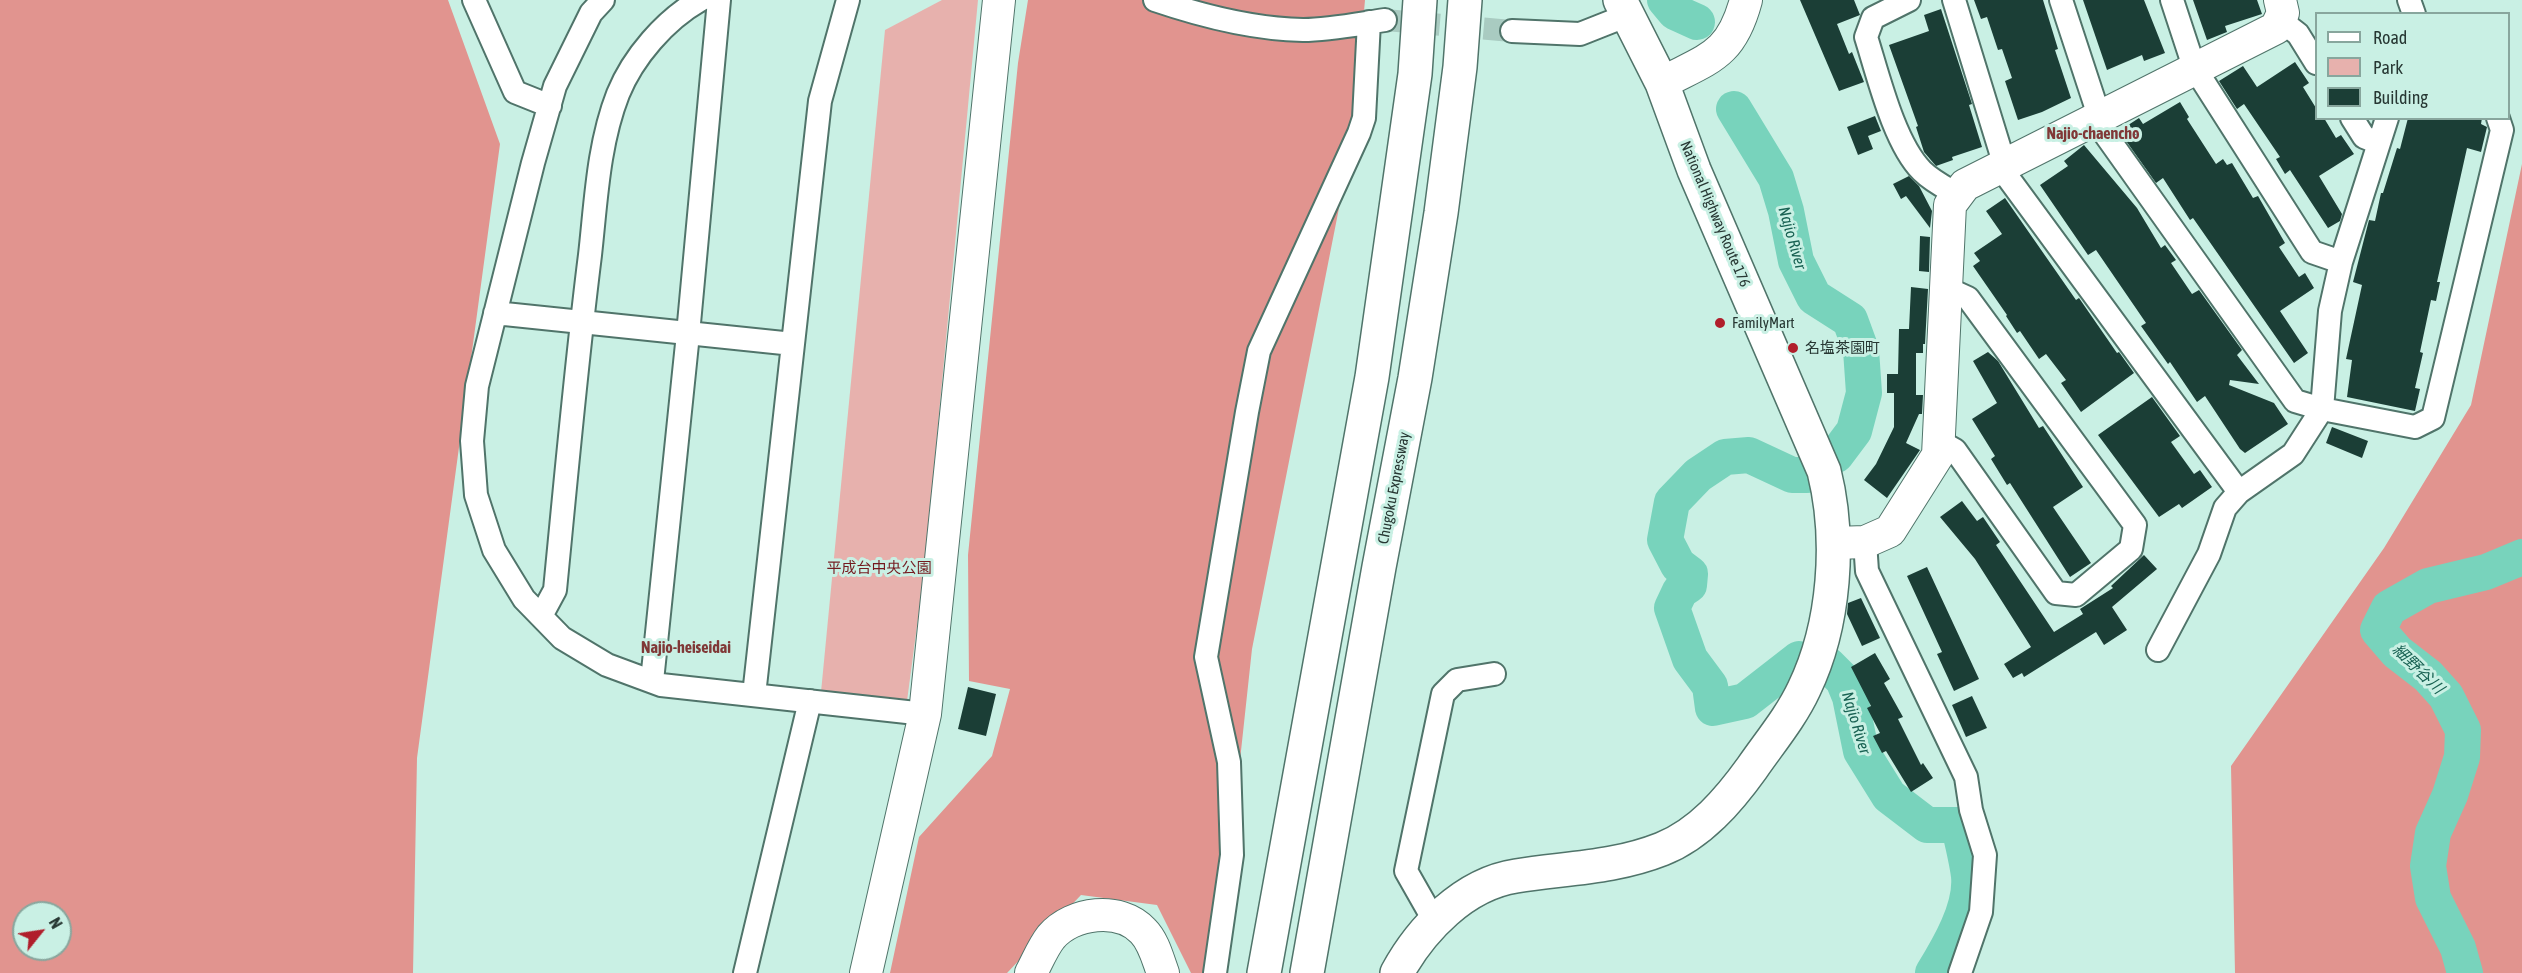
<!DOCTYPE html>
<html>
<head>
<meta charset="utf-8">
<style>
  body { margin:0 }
  #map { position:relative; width:2522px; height:973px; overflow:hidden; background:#c9f0e4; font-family:"Asap Condensed",sans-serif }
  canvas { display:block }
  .legend { position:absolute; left:2315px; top:12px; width:195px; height:108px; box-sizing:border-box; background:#c9f0e4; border:2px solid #88a69d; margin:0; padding:8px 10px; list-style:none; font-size:18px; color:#273733 }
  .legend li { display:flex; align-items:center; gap:12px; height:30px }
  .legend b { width:30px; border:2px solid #88a69d }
  .north { position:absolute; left:12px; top:901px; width:60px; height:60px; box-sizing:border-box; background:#c9f0e4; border:2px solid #88a69d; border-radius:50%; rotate:60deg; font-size:16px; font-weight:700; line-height:24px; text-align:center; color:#273733 }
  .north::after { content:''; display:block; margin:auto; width:21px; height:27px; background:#b01e2b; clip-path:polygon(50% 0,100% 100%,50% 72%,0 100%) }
</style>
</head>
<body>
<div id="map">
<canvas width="2522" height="973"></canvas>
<ul class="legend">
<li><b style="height:8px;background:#fff"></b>Road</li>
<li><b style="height:16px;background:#e7b1ad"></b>Park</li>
<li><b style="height:16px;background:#1b3e36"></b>Building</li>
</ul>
<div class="north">N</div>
</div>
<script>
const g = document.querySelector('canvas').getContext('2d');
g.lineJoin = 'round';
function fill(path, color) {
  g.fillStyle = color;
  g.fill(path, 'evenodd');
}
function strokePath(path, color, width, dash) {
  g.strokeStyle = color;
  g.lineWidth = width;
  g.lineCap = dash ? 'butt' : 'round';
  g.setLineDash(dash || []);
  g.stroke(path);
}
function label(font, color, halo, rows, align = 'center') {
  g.font = font + ' "Asap Condensed","Noto Sans JP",sans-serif';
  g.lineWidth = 6;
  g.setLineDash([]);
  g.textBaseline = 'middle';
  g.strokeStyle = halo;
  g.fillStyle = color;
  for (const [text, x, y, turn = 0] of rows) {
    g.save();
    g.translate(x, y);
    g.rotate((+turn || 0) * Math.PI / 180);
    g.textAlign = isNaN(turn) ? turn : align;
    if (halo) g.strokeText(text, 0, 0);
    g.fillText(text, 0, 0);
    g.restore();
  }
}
fill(new Path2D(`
  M942,0h36l-54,573 -17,128 -86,-9 64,-662z`), '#e7b1ad');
fill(new Path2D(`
  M0,0h448l52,144 -83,614 -4,215h-413zM24,913h36v36h-36z
  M1028,0h337l-12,137 -101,512 -35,324h-26l-34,-68 -76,-10 -74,78h-117l29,-136 73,-81 18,-67 -41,-8 -1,-126 50,-492z
  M2522,164v809h-287l-4,-207 153,-218 87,-143z`), '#e1948f');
strokePath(new Path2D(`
  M1665,0l10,12 22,10
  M1734,109l42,69 10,33 10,50 18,36 36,23 11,30 3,43 -10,38 -18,24
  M1799,659l-54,42 -32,7 -3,-22 -20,-27 -18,-51 8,-17 9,-6 1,-11 -12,-9 -13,-25 7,-38 26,-27 27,-18 24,-2 43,20h15
  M1828,665l15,15 7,17 11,54 28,45 38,29h32c3,17 8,34 10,51 3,32 -20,71 -36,97
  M2465,973l-7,-25 -25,-50 -5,-32 5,-33 17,-38 12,-38 1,-27 -17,-34 -18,-20 -31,-24 -19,-22 11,-22 39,-22 58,-14 36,-15`), '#78d3bc', 36);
fill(new Path2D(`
  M1800,0h54l6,15 -23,9 12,30 3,-2 12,30 -25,9z
  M1974,0h69l15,49 -3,1 16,48 -29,14 -24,8 -13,-39 7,-3 -10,-29 -4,1 -11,-33 -6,2z
  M2083,0h61l21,53 -21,8 -2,-6 -35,15z
  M2193,0h64l5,14 -37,12 2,6 -20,8z
  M1941,9l31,95 -3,1 13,42 -30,10 1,3 -17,6 -12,-14 -8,-25 2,-1 -29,-81 40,-14 -5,-16z
  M2295,62l14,21 -6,4 13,21v10h8l12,20 5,-3 13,19 -35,22 23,38 -2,7 -12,7 -38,-58 -5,4 -9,-15 4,-2 -36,-53 -7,5 -18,-28 24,-15 14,21z
  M2180,102l9,15 -2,2 29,45 7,-5 4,6 5,-2 21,35 5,-2 27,47 -6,4 20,30 6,-4 9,15 -34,23 28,42 -14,10 -101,-145 -3,2 -27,-42 -7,5 -37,-52 20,-13 4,6z
  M1875,116l6,15 -13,5 5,13 -15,6 -11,-28z
  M2408,118h74l-1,6 6,3 -6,25 -14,-4 -30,134h3l-4,19 -5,-1 -11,52 3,1 -8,35 5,1 -5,22 -68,-14 5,-37 -6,-1 16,-74 -9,-3 16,-62 6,1 6,-28h2l14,-45 3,1z
  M2084,145l53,63 24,40 4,-3 11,15 -5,3 21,31 7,-4 43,60 -5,5 22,29 -29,-4 -1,5 45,18 14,21 -43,29 -5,-4 -35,-53 -8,6 -27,-40 -2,2 -27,-38 5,-3 -50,-73 -8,5 -48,-70 28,-19 -4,-5z
  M1909,176l10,10 13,25 -2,17 -24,-32 -5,3 -8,-15z
  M2005,198l71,102 3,-2 38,55 2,-1 15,21 -53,39 -20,-29 5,-3 -20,-26 -7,5 -19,-28 -3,2 -11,-17 1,-1 -34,-49 7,-5 -6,-8 28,-19 -16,-23z
  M1920,236l10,1 -1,35 -10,-1z
  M1911,287l17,2 -3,55h-2v9h-7v42h7l-1,19h-3l-13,29 14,7 -33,48 -23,-18 12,-16 18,-37v-34h-7v-19h11l1,-45h10z
  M1988,352l10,9 41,67 4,-2 40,61 -30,20 38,56 -21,14 -60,-94 -3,2 -16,-26 4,-3 -23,-37 25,-16 -24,-42z
  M2152,397l28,39 -9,6 23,32 6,-4 12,17 -30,21 -3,-4 -20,13 -61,-82z
  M2332,427l36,14 -6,17 -36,-15z
  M1962,501l15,20 6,-4 17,25 -4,3 58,87 29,-18 -3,-5 33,-21 -2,-2 33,-31 13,14 -45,38 15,23 -23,15 -8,-13 -72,45 -2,-4 -9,5 -9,-14 27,-17 -56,-88 -35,-42z
  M1927,567l52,112 -25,12 -17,-37 5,-2 -35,-76z
  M1861,598l19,40 -18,8 -15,-32 1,-11z
  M1875,653l15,26 -6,4 19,34 -5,2 23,46 2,-2 10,15 -22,14 -25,-41 -4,2 -9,-17 7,-3 -13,-25 4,-2 -20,-39z
  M968,687l28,7 -10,42 -28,-7z
  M1972,696l15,32 -21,9 -14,-32z`), '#1b3e36');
strokePath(new Path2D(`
  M1385,20l127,11`), '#a9cbc1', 22, [22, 11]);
const street = new Path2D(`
  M474,0l41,92 35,14
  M603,0l-12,13 -36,73 -22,77 -56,223 -5,55 4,54 18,55 30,49 38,39 45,27 54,20 264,29
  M1155,0c47,16 98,29 148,30 27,0 55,-6 82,-10
  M1909,0l-36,18 -7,19c12,38 28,106 56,134 10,10 24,17 36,24
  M1954,0l55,179 230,313
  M2061,0l44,134 190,267 27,8 93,18 18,-9 69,-288 -4,-12
  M2172,0l22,67 118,185 29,10
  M2409,0l5,14
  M2280,20l18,14 18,29
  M1512,31l68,3 48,-19
  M2352,118l12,19 15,6
  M495,313l298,31
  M1939,441l16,9 101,143 20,2 55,-46 4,-24 -167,-227 -22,-10
  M1865,542l2,29 99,206 5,33 14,45 -4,57 -21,61
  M541,616l14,-26c11,-112 21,-224 35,-335 6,-53 8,-110 28,-161 15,-37 47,-74 82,-94
  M2158,650l51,-96 16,-46 14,-16 54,-38 29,-45 8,-98 11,-49 46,-144
  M652,681l36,-347 31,-334
  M754,695l66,-594 28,-101
  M1435,922l-29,-51 37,-177 14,-14 37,-6
  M745,973l65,-272
  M1215,973l17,-118 -3,-93 -23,-105 41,-245 12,-61 100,-218 5,-15 5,-96`);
const secondary = new Path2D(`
  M1662,83c47,-25 69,-27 84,-83
  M1835,543l30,-1 25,-11 48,-76 12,-250 15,-20 311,-157 7,-15 -3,-13
  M866,973l59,-259 74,-714
  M1031,973c6,-11 12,-26 20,-36 21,-25 69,-31 92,-6 11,11 15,29 20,42`);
const highway = new Path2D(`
  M1264,973l108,-596 43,-303 5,-74
  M1307,973l72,-406 36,-189 26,-165 19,-146 5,-67
  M1397,973c24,-44 67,-89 119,-97 51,-8 98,-8 146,-27 38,-15 67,-49 90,-81 18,-26 39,-51 52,-79 31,-64 37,-150 20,-218l-130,-301 -32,-87 -42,-83`);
strokePath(street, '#50746a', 26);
strokePath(secondary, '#50746a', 34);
strokePath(highway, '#50746a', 36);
strokePath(street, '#fff', 22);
strokePath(secondary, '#fff', 32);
strokePath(highway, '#fff', 33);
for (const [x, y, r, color] of [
  [1720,323,6,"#b01e2b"],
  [1793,348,6,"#b01e2b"]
]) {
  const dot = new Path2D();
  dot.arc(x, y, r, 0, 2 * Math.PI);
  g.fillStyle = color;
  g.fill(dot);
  strokePath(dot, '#c9f0e4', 2);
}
label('15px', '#273733', '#c9f0e4', [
  ["National Highway Route 176",1715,214,67],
  ["Chugoku Expressway",1394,488,-79]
]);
label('15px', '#273733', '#c9f0e4', [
  ["FamilyMart",1732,323],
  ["名塩茶園町",1805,348]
], 'left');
label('15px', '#741a1f', '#c9f0e4', [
  ["平成台中央公園",879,568]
]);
label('bold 16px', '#803837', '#c9f0e4', [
  ["Najio-chaencho",2093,134],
  ["Najio-heiseidai",686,648]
]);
label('italic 16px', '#196253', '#c9f0e4', [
  ["Najio River",1792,238,74],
  ["細野谷川",2418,669,44],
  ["Najio River",1856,723,73]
]);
</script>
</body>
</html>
